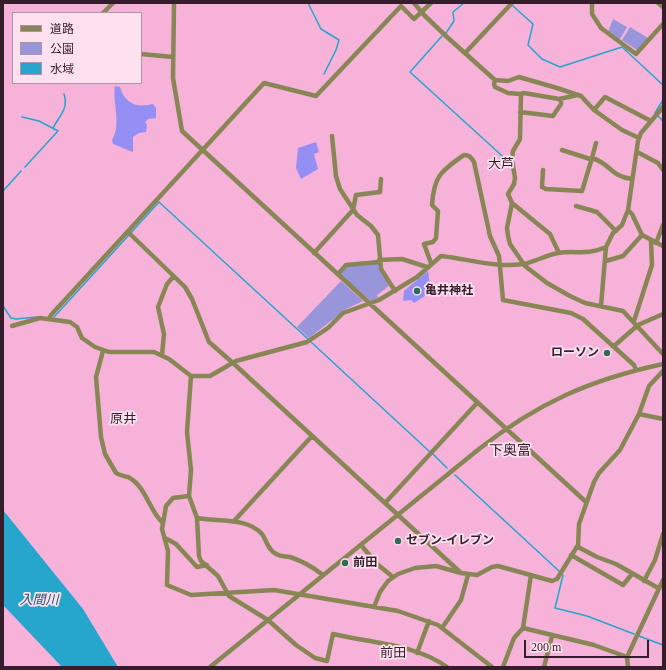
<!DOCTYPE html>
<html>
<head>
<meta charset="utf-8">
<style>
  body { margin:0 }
  #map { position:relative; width:666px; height:670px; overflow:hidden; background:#f6b2d8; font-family:"Times New Roman","Noto Sans JP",serif }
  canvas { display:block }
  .frame { position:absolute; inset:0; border:4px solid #361d2b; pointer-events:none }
  .legend { position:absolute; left:12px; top:12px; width:130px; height:72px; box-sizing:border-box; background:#fee1f0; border:1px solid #ae93a1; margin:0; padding:5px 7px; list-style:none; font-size:12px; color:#361d2b }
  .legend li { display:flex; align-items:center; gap:8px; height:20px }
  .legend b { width:20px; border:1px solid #ae93a1 }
  .scale { position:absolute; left:524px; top:640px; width:125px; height:18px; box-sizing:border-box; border:2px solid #361d2b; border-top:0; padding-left:5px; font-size:12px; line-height:14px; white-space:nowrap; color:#361d2b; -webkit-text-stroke:3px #fee1f0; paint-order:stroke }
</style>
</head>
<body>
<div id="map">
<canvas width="666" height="670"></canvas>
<div class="frame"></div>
<ul class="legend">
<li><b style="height:5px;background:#898656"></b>道路</li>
<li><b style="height:11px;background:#9895db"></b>公園</li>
<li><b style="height:11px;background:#26a5cd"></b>水域</li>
</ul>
<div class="scale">200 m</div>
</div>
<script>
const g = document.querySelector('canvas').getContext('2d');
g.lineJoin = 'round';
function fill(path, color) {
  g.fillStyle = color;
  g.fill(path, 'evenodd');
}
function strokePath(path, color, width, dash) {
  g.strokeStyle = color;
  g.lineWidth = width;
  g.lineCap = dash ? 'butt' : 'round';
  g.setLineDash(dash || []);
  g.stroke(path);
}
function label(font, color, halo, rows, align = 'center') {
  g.font = font + ' "Times New Roman","Noto Sans JP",serif';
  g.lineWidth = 3.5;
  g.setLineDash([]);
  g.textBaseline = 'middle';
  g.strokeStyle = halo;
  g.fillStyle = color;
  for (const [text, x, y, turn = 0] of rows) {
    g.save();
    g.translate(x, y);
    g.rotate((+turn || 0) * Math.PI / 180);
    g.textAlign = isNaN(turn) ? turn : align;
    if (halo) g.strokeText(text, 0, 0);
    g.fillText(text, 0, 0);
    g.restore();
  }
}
fill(new Path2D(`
  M613,19l14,8 -7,12 -12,-7z
  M630,27l18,11 -11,12 -15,-10z
  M378,263l11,23 -12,9 1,3 -7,3 -31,-27 6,-8z
  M341,281l22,20 -17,8 -37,29 -12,-11z`), '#9895db');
fill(new Path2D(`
  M115,86l5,1c5,17 17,21 33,17l3,4v10l-8,1 -3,3 2,3 -1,7 -7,1 -6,4v15l-20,-8 -1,-4c10,-16 0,-37 3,-54z
  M316,142l3,10 -5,2 4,15 -17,10 -5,-11 2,-20z
  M428,271l3,21 -17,11 -3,-3 -8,1 1,-10z`), '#958ef5');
fill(new Path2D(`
  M3,510l80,99 35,58h-56l-59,-62z`), '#26a5cd');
strokePath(new Path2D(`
  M308,3l13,26 18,11 -3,10 -12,24
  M513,6l20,18 -5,21 14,14 18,8 62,-20 41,38
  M446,33l8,-12 -1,-9 11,-9
  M442,36l-32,36 101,92
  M655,113l8,-13
  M658,116l5,5
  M22,117l17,4 19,10 -33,36
  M53,128c6,-12 16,-19 11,-34
  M3,191l18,-20
  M3,306l8,12 5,1 21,-2
  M54,317l105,-115 149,137
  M311,342l119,110
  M433,454l14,14
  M455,475l104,96
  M563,575l-8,33 32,8 47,18
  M639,636l24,9`), '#26a5cd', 1.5);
strokePath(new Path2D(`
  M174,3l-1,75 9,53 404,371
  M414,3l10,12 23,22 48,43 13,1 11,-4 38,11 24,8 13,14 11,-13 46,24
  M592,3v11l9,14 35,26 27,-30
  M658,3l5,4
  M103,13l10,-10
  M465,53l47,-50
  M141,54l32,3
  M495,80l-1,4 1,3 13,6 12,1 1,2 -1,43 -7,12 -1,9 3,18 -1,6 -6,10 4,9 -5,25 1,8 2,8 15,22 22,17 23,13 15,7 38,8 40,43
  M520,94l4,-1 35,6 19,-4
  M594,110l28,20 17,8
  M520,112l33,4 8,-12v-5
  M332,136l4,40 4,13 17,26 14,11 7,9 3,34 14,22
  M562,150l28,9
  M637,152l21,11 5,7
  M592,158l4,-15
  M543,170l-1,17 4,2 36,2 10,-33c18,5 19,19 40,21
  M512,203l38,31 9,19
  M576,206l21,6 19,19
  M628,210l4,4 10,21 21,11
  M128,232l57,55 7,12 17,43 24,21 228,210
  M656,243l7,-18
  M314,253l39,-43 3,-15 24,-3 1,-13
  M379,260l23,-1 25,8
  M606,261l17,-5 19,-21
  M431,263l-7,-19 9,-2 3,-4 2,-27 -6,-6c2,-29 8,-33 32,-50 5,0 7,2 10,7l16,74 9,20 4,44 68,13 12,6 51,46 2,5
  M338,274l8,-9 33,-3
  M601,306l5,-59
  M49,319l2,-4 213,-232 52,13 85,-90 13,13 17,-16
  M634,321l18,-56 -1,-24
  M12,326l28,-8 30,4 7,5 5,11 13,9 14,5h45l15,7 22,17 -4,56 4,38 -2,26 8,22 2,38 2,5 17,15 11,20 39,24 28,25 19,13 12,3 6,-27c37,9 83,10 114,33
  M614,346l24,-21 25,-11
  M103,351l-7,26 5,60 4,17 11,19c3,2 8,3 12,4 18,9 21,33 34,45
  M162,355l2,-21 -6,-27 9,-23 6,-7
  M191,376h19l26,-15 71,-19 21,-14 15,-15 36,-13 38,-23 24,-21c28,3 53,12 82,8 12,-2 23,-9 35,-11 19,-3 28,3 48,-6l7,-14 9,-8 6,-15 10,-69 3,-8 22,-26
  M639,414l24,5
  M189,496l-16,2 -7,8 -4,23 6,22 -1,34 24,10 83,-5 124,21 40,14 54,42
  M385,503l92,-100
  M197,518c20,4 50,-1 65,16 5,7 5,15 14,20 5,3 9,2 14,3 12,4 23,10 33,18
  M234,521l78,-85
  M165,538l11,6 21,23 10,-2
  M361,545l16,19 16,13
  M571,555l52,30 9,-11
  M644,581l11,-21 8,-26
  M658,588l-42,-24 -19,-7 -19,-10 1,-23 15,-42 5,-9 21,-23 19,-36 10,-28 14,-15
  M374,607l6,-15 8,-11 10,-7 17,-6 21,-2 25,7 16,2 15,-8 6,-1 54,15 5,-2 21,-34
  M442,628l19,-28 7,-25
  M523,628l71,17 33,12
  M417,653l12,-32
  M210,667l269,-218c59,-46 110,-69 184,-85
  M503,667l11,-29 9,-10 8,-53
  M544,667l8,-31
  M628,667l-1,-10 36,-77`), '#898656', 4.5);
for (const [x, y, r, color] of [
  [417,291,4,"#326b54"],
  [607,353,4,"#326b54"],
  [398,541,4,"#326b54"],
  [345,563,4,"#326b54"]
]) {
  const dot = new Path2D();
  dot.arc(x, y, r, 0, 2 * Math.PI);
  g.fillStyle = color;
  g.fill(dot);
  strokePath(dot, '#fee1f0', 1.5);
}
label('bold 12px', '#361d2b', '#fee1f0', [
  ["亀井神社",425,291],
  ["ローソン",599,353,"right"],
  ["セブン-イレブン",406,541],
  ["前田",353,563]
], 'left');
label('13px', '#361d2b', '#fee1f0', [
  ["大芦",501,165],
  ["原井",123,420],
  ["前田",393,654]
]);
label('italic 13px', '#17576d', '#fee1f0', [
  ["入間川",39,601]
]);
label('14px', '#361d2b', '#fee1f0', [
  ["下奥富",510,451]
]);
</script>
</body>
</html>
